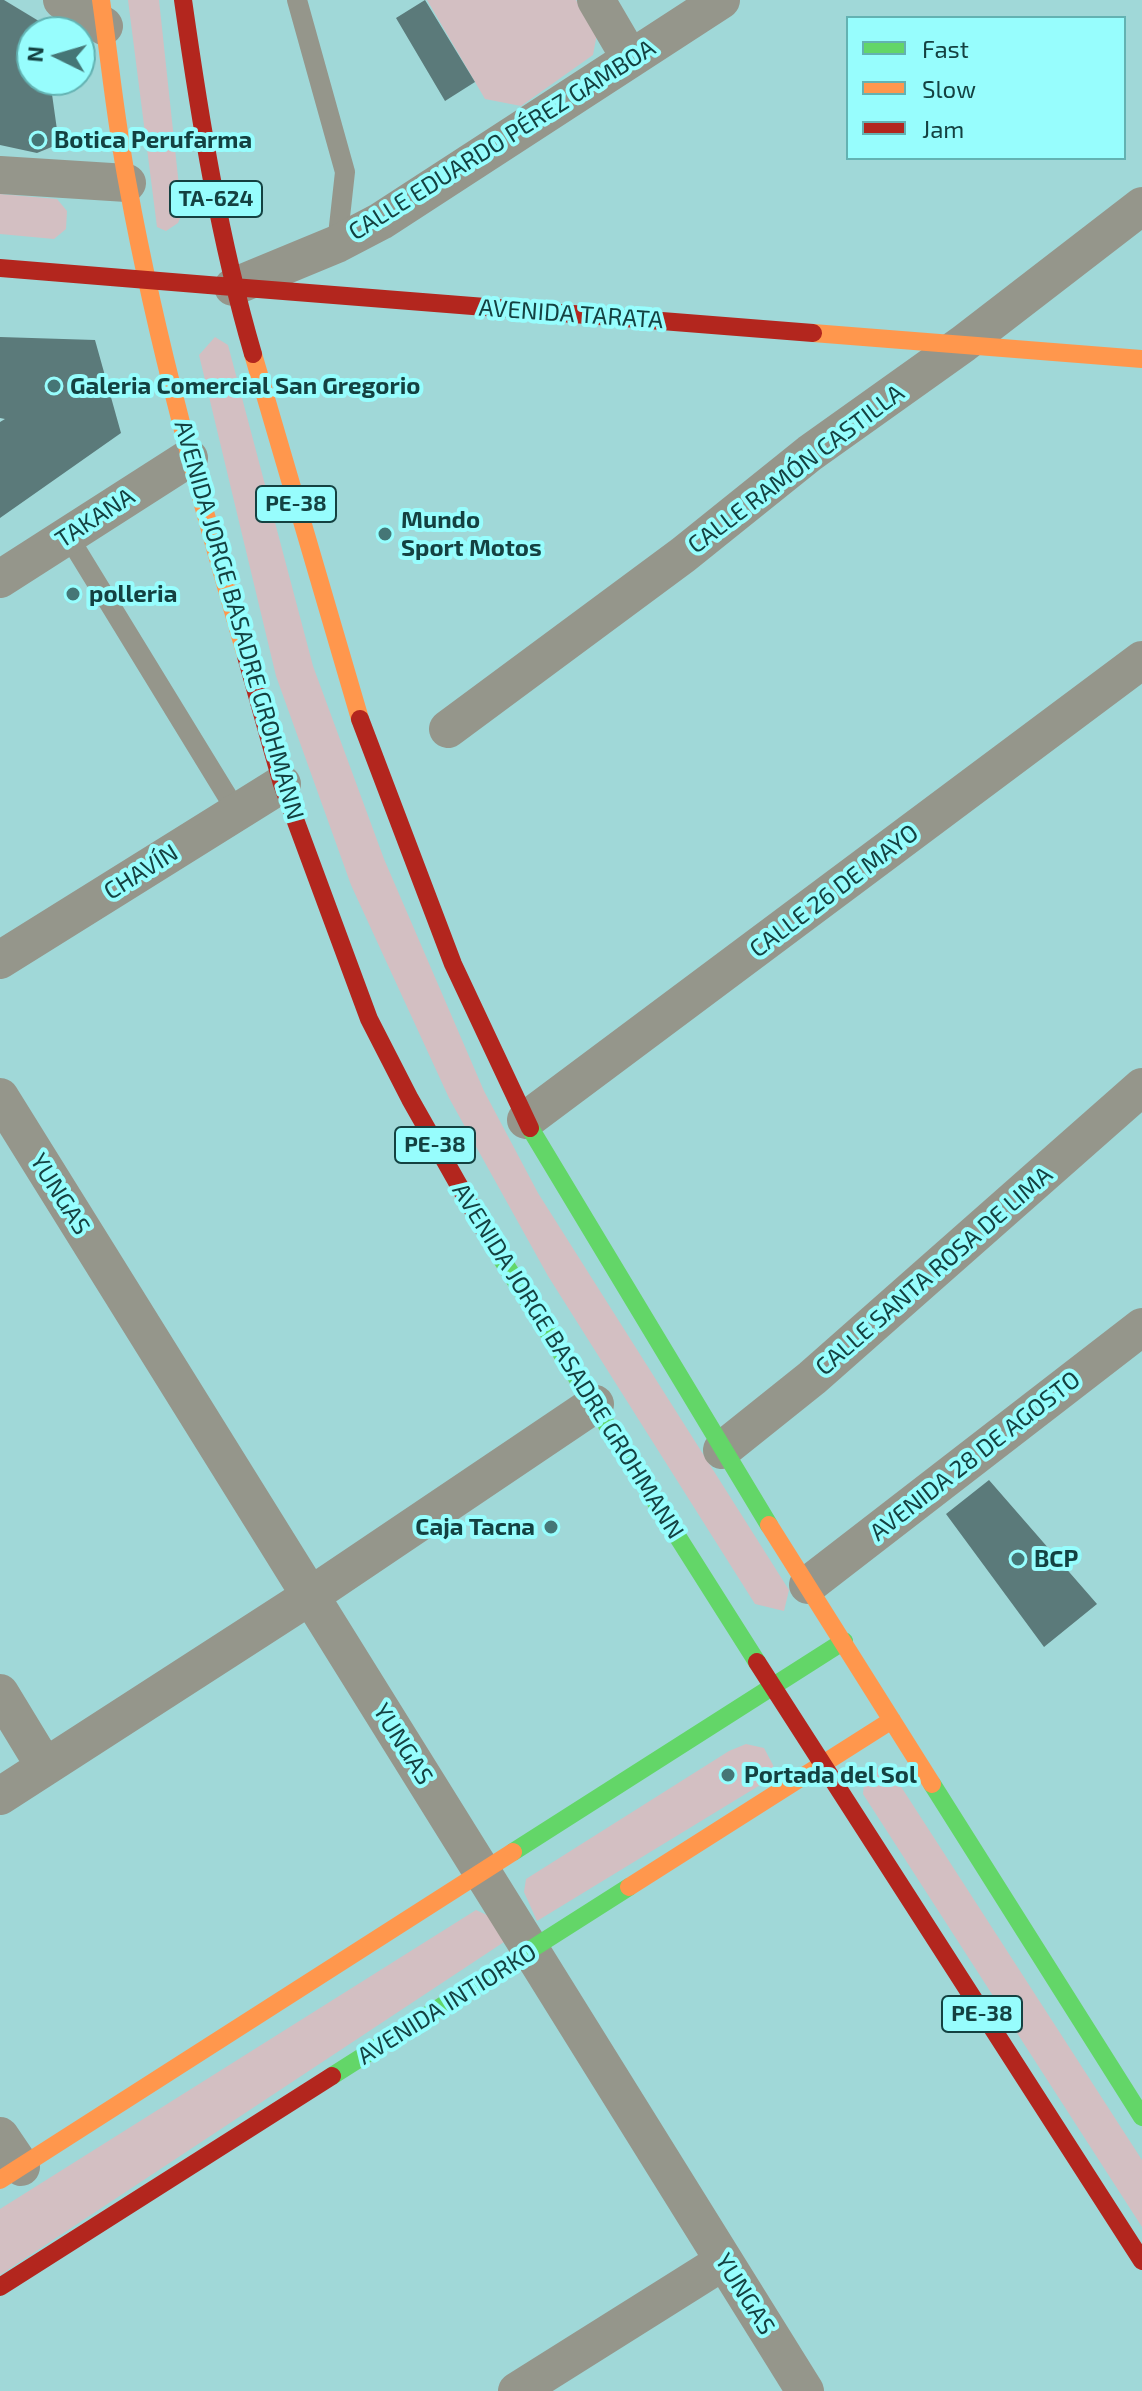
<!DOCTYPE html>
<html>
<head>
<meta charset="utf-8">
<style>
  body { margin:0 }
  #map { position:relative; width:1142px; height:2391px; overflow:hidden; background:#a0d8d8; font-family:"Exo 2",sans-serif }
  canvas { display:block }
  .legend { position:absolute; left:846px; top:16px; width:280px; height:144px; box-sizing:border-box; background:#97fdfd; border:2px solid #63b2b2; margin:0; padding:10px 14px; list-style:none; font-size:24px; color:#144141 }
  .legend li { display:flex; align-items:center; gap:16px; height:40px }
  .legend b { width:40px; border:2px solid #63b2b2 }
  .north { position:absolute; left:16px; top:16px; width:80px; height:80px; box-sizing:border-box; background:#97fdfd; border:2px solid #63b2b2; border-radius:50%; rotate:275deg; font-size:22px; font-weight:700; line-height:32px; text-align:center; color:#144141 }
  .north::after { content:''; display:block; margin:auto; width:28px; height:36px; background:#457676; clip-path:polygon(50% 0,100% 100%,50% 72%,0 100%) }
</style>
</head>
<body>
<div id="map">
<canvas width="1142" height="2391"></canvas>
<ul class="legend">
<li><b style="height:10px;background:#63d668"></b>Fast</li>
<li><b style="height:10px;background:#ff974d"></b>Slow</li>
<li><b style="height:10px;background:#b3261e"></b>Jam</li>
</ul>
<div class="north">N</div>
</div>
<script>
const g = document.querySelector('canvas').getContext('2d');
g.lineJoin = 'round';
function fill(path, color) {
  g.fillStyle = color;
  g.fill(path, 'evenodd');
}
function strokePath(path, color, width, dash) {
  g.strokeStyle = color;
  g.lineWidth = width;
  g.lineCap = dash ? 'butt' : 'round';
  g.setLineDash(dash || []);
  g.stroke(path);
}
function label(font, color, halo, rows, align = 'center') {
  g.font = font + ' "Exo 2",sans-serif';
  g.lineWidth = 8;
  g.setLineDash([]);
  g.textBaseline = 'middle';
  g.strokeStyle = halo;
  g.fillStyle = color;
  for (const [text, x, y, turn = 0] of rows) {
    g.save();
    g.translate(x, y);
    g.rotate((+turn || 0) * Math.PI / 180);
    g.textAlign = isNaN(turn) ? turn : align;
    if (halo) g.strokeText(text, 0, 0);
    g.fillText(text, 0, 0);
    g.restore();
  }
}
fill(new Path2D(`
  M128,0h31l23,214 -4,9 -12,8 -9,-4z
  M427,0h149l21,34 -4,21 -72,51 -36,-7z
  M0,194l57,5 10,12 -1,18 -12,10 -54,-5z
  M215,337l13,8 85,321 71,193 100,232 54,102 251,397 -5,21 -29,-7 -207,-328 -99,-178 -98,-213 -75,-209 -77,-321z
  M746,1744l18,4 9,17 2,11 -238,145 -13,-29 2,-13 203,-128z
  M889,1768l253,392v67l-279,-433 2,-25z
  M476,1910l15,7 13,25 -504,333v-66z`), '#d3bfc2');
fill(new Path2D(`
  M0,0h4l53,32h-25v48h18l9,64 -22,9 -37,-8z
  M425,0l50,82 -30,19 -49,-83z
  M0,337l95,3 26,93 -121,85v-96l5,-3 -5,-1z
  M989,1480l108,124 -53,43 -98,-133z`), '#5b7a7a');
strokePath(new Path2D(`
  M297,0l48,172 -8,72
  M68,536l169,276`), '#95968b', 20);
strokePath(new Path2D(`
  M62,0l42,26
  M596,0l34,58
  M0,175l127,8
  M233,287l104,-43 44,-23 340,-221
  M0,579l189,-121
  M448,729l235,-174 127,-102 153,-109 179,-138
  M0,960l282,-176
  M0,1097l805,1294
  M526,1120l616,-460
  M722,1450l90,-72 330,-291
  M808,1585l334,-258
  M0,1693l45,74
  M0,1796l310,-200 285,-192
  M0,2136l21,31
  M517,2391l207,-130`), '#95968b', 38);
strokePath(new Path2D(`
  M530,1128l239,397
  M491,1242l266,420
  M932,1784l210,333
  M513,1852l331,-211
  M332,2076l297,-189`), '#63d668', 18);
strokePath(new Path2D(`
  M101,0c9,62 15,125 27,186 29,159 73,315 118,470
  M813,333l329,26
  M253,354l107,365
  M769,1525l163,259
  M629,1887l263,-167
  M0,2180l513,-328`), '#ff974d', 18);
strokePath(new Path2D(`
  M183,0c17,119 36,238 70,354
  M0,268l233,19
  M233,287l580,46
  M246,656l36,128 87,235 41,80 81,143
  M360,719l93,245 77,164
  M757,1662l385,599
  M0,2287l332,-211`), '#b3261e', 18);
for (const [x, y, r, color] of [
  [38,140,8,"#457676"],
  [54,386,8,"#457676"],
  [385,534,8,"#457676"],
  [73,594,8,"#457676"],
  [551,1527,8,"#457676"],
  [1018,1559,8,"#457676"],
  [728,1775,8,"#457676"]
]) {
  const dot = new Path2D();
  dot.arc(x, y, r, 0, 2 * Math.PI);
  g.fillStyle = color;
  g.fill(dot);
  strokePath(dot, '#97fdfd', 3);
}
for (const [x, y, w] of [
  [216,199,92],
  [296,504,80],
  [435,1145,80],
  [982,2014,80]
]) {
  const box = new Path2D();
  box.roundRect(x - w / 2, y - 18, w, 36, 6);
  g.fillStyle = '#97fdfd';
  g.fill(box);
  strokePath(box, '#144141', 2);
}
label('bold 22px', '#144141', null, [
  ["TA-624",216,199],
  ["PE-38",296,504],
  ["PE-38",435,1145],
  ["PE-38",982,2014]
]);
label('bold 24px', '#144141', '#97fdfd', [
  ["Botica Perufarma",54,140],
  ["Galeria Comercial San Gregorio",70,386],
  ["Mundo",401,520],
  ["Sport Motos",401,548],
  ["polleria",89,594],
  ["Caja Tacna",535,1527,"right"],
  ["BCP",1034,1559],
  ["Portada del Sol",744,1775]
], 'left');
label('24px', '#144141', '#97fdfd', [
  ["CALLE EDUARDO PÉREZ GAMBOA",502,140,-32],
  ["AVENIDA TARATA",571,314,4],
  ["CALLE RAMÓN CASTILLA",796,469,-37],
  ["TAKANA",95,518,-33],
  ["AVENIDA JORGE BASADRE GROHMANN",239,620,74],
  ["CHAVÍN",141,872,-32],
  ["CALLE 26 DE MAYO",834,891,-37],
  ["YUNGAS",60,1194,58],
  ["CALLE SANTA ROSA DE LIMA",934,1271,-41],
  ["AVENIDA JORGE BASADRE GROHMANN",568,1361,58],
  ["AVENIDA 28 DE AGOSTO",975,1456,-38],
  ["YUNGAS",403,1744,58],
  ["AVENIDA INTIORKO",447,2004,-32],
  ["YUNGAS",745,2294,58]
]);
</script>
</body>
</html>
